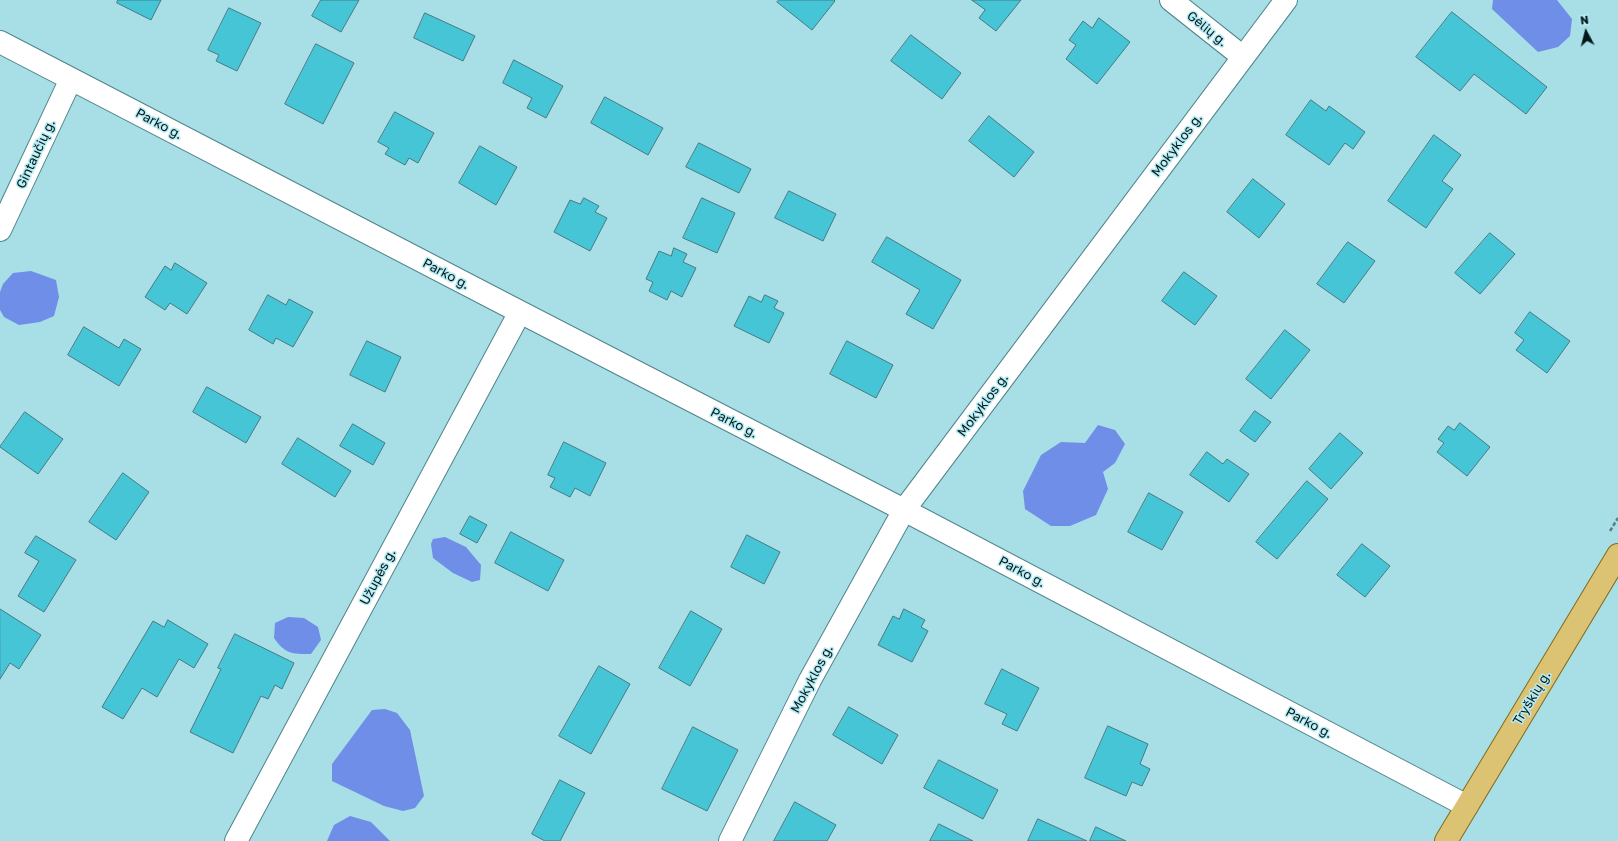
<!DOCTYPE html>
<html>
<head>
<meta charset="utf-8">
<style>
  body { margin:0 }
  #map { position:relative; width:1618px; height:841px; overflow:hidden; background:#a8dee6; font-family:"Golos Text",sans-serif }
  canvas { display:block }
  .north { position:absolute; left:1566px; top:12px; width:40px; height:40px; -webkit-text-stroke:3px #b5ebf3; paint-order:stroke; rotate:353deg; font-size:11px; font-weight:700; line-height:16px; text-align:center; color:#04181b }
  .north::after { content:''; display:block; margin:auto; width:14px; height:18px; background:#04181b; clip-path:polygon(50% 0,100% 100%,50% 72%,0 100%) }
</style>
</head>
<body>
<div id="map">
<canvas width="1618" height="841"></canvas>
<div class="north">N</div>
</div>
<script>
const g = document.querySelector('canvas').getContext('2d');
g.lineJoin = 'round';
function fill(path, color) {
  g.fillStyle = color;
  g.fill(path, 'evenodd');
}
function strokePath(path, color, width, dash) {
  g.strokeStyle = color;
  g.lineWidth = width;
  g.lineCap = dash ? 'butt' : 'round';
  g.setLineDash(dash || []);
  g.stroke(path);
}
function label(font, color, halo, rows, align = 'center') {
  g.font = font + ' "Golos Text",sans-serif';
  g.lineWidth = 3;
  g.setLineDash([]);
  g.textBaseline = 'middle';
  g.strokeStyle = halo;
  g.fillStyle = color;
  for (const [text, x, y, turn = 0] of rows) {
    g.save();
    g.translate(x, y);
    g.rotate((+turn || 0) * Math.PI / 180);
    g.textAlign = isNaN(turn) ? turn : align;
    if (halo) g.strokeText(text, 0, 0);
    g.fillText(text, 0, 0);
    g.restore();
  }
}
fill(new Path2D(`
  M1493,0h64l15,19 -2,17 -12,11 -20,5 -46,-43z
  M31,271l25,9 3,17 -5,19 -14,6 -21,3 -15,-8 -4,-7v-18l3,-8 10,-11z
  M1098,425l17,5 10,14 -10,19 -12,9 5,17 -12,26 -26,11h-19l-26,-17 -2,-18 18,-36 20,-13 24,1z
  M445,537l21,10 15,18 -1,15 -8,2 -19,-9 -20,-15 -2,-14 2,-5z
  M288,617l16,1 14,9 3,13 -10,14c-19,0 -26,0 -37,-16l1,-15z
  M385,709l12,4 13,17 14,66 -9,12 -12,3 -19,-5 -52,-25v-17l40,-54z
  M350,816l21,6 19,19h-63l7,-16z`), '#6e8ee8');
const building = new Path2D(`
  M118,0h43l-10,20 -34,-17z
  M321,0h38l-18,32 -29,-16z
  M779,0h55l1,1 -23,29 -35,-28z
  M972,0h49l-25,31 -17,-13 6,-8z
  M229,8l32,15 -24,48 -21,-10 3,-6 -11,-5z
  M1452,12l95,75 -21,27 -52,-40 -14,17 -44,-34z
  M425,13l50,23 -12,25 -49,-23z
  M1099,18l31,24 -33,42 -31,-25 10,-14 -7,-5 14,-19 9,7z
  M911,35l50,38 -19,26 -51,-38z
  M316,44l38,19 -31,61 -38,-20z
  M514,60l49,26 -17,32 -19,-10 5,-10 -29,-15z
  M605,97l58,31 -15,27 -57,-32z
  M1311,100l15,11 3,-5 36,26 -12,17 -8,-6 -16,22 -43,-30z
  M395,112l39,21 -16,30 -9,-5 -4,7 -20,-11 4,-6 -11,-6z
  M989,116l45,36 -20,25 -45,-36z
  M1434,135l27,20 -19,26 11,8 -27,39 -38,-27z
  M699,143l52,26 -12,24 -53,-26z
  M480,146l37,21 -21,38 -37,-22z
  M1253,179l32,25 -26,34 -32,-26z
  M789,191l47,23 -13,27 -48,-23z
  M584,198l15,8 -4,6 12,6 -17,33 -36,-19 16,-32 10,4z
  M702,198l33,15 -18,40 -34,-15z
  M1490,233l25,21 -35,40 -25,-21z
  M887,237l74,43 -28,49 -27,-15 14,-24 -48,-28z
  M1348,242l27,19 -31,42 -27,-19z
  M674,248l13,6 -4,8 13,6 -14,29 -11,-6 -4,9 -18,-9 4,-9 -7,-3 13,-28 12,5z
  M175,263l32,20 -20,31 -17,-11 -5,7 -20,-13 20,-31 6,4z
  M1184,272l33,24 -22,29 -33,-24z
  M268,295l18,10 3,-6 24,13 -20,35 -17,-9 -3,6 -24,-14z
  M765,295l13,6 -4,7 10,5 -15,30 -35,-17 15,-30 12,6z
  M1530,312l40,29 -23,32 -31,-23 8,-10 -9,-7z
  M84,327l35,21 5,-9 17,10 -22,37 -51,-31z
  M1285,330l25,20 -39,49 -25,-20z
  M367,341l34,16 -16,35 -35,-17z
  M847,341l46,24 -17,33 -46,-24z
  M207,387l54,30 -15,26 -53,-31z
  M1255,411l16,11 -16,20 -15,-11z
  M25,412l38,27 -25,35 -38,-27z
  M1460,423l30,24 -23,29 -30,-24 7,-9 -6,-4 10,-13 6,4z
  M353,424l32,19 -12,22 -33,-19z
  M1340,433l23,20 -32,36 -22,-20z
  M298,438l53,33 -16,26 -53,-33z
  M564,442l42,21 -16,33 -15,-8 -5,9 -20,-10 5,-9 -7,-3z
  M1207,452l16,12 4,-5 22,15 -20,28 -39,-27z
  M123,473l26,19 -33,48 -27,-18z
  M1307,481l21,18 -51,60 -21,-17z
  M1149,493l34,19 -21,38 -34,-18z
  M470,516l17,9 -10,18 -17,-9z
  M511,532l53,28 -16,31 -53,-28z
  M747,535l33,17 -16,32 -33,-17z
  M36,536l40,24 -32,52 -26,-16 21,-35 -14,-8z
  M1362,544l28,22 -25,31 -28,-22z
  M0,609l41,26 -22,34 -9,-6 -10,16z
  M904,609l21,11 -4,7 7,4 -16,31 -34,-17 15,-29 6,3z
  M691,611l31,18 -32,57 -31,-18z
  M168,620l40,24 -14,24 -15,-9 -22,38 -15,-9 -19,31 -21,-12 51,-86 11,6z
  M235,634l59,29 -12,26 -7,-4 -7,14 -7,-3 -28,57 -43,-21 31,-63 -3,-1z
  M599,666l31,18 -39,70 -32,-18z
  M1002,669l37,19 -22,43 -15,-7 5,-10 -22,-10z
  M849,707l49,28 -16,29 -49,-29z
  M1108,726l40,18 -8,20 10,5 -8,17 -10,-4 -6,14 -41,-18z
  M693,727l45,23 -31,61 -45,-22z
  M939,760l59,30 -15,29 -59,-31z
  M560,780l25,13 -25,48h-15l-13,-7z
  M795,802l41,23 -9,16h-53z
  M1038,819l49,22h-59z
  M939,824l34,17h-43z
  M1096,827l30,14h-36z`);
fill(building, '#46c5d6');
strokePath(building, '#477a81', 1);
const minor = new Path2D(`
  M1171,0l72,57
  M0,42l520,270 384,198 563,296
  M0,230l71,-151
  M236,841l284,-529
  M730,841l80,-161 94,-170 382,-510`);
const major = new Path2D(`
  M1446,841l172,-286`);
strokePath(minor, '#50848b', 24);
strokePath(major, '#816c17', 24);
strokePath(new Path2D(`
  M1610,531l8,-13`), '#597f84', 2.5, [4, 2]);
strokePath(minor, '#fff', 22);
strokePath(major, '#dcc273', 22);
label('13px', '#04181b', '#b5ebf3', [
  ["Gėlių g.",1207,29,39],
  ["Parko g.",159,124,28],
  ["Mokyklos g.",1177,145,-53],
  ["Gintaučių g.",36,154,-65],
  ["Parko g.",446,274,28],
  ["Mokyklos g.",983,405,-53],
  ["Parko g.",734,423,27],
  ["Parko g.",1022,572,28],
  ["Užupės g.",378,577,-62],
  ["Mokyklos g.",812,679,-62],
  ["Tryškių g.",1532,698,-59],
  ["Parko g.",1309,723,28]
]);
</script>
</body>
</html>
